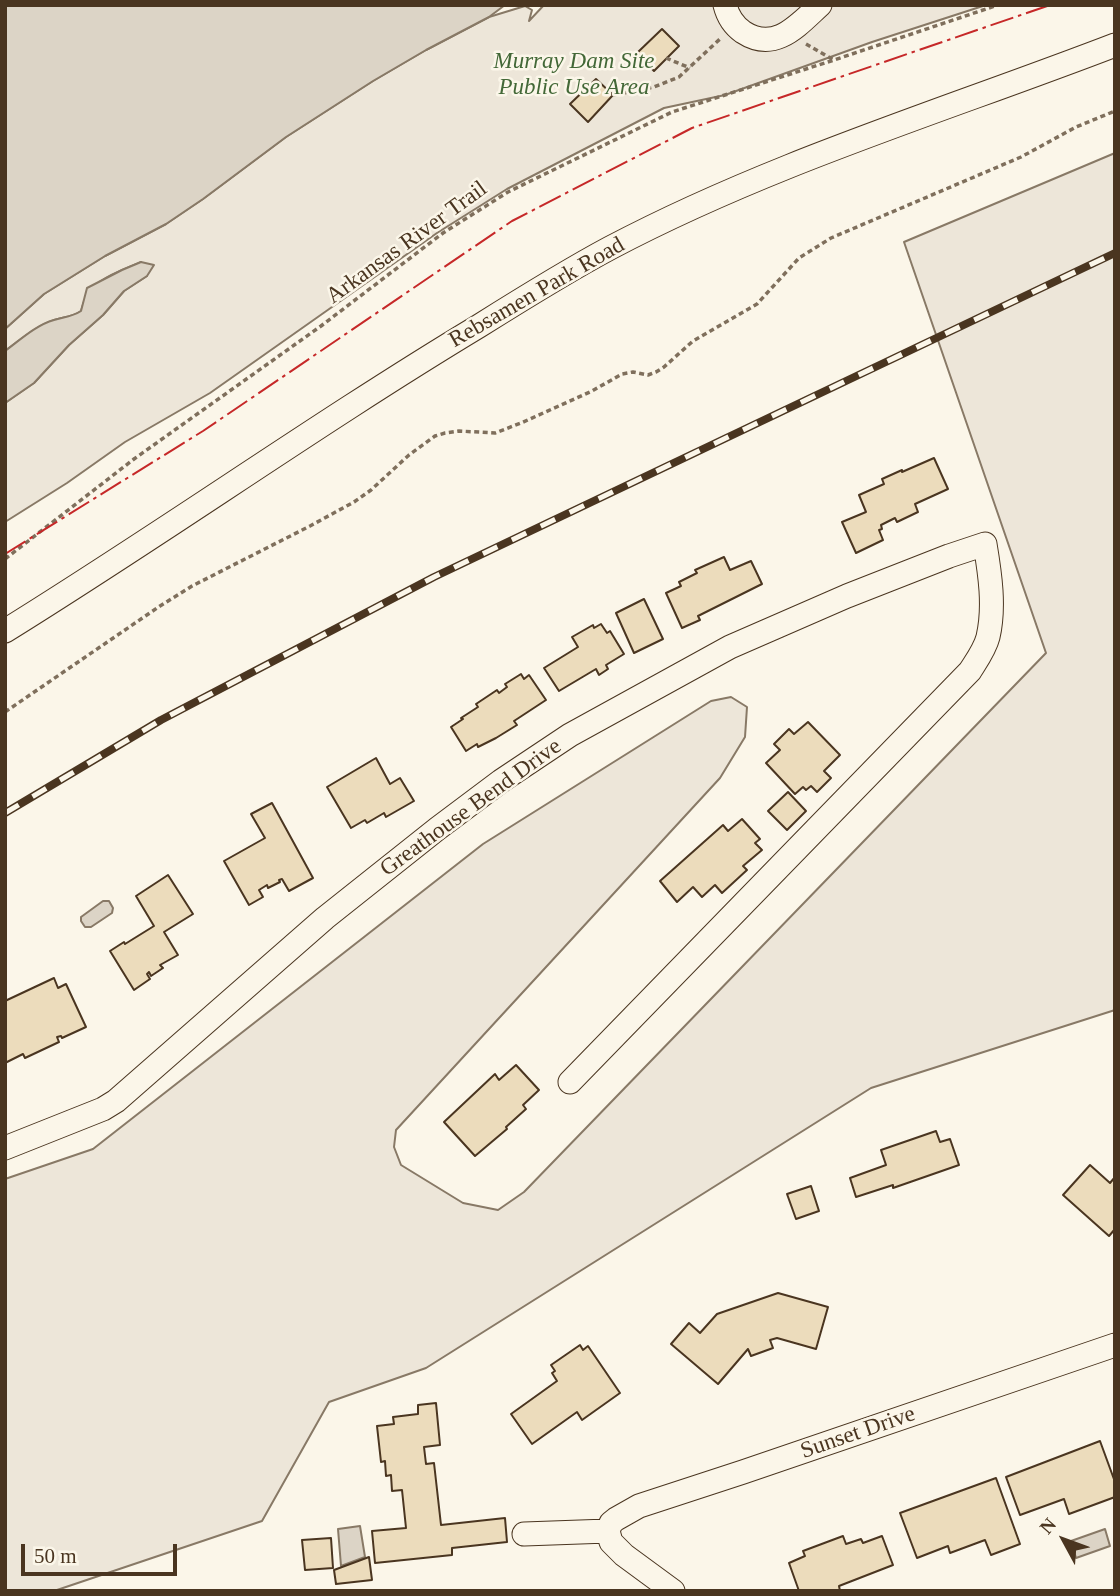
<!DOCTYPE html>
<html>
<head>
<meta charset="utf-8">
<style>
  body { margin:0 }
  #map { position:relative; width:1120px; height:1596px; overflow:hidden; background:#fbf6e9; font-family:"Times New Roman",serif }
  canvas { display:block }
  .frame { position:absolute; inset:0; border:7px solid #4a3520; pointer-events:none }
  .north { position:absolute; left:1029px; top:1505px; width:70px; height:70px; -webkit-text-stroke:5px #fbf6e9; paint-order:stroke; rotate:311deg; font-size:19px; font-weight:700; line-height:28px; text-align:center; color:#4a3520 }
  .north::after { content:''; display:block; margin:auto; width:24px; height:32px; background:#4a3520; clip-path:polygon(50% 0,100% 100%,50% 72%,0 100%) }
  .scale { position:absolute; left:21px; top:1544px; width:156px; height:32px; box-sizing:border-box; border:4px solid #4a3520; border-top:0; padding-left:9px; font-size:21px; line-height:24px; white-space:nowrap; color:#4a3520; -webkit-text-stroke:5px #fbf6e9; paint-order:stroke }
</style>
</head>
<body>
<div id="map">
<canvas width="1120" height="1596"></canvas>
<div class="frame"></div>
<div class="north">N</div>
<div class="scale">50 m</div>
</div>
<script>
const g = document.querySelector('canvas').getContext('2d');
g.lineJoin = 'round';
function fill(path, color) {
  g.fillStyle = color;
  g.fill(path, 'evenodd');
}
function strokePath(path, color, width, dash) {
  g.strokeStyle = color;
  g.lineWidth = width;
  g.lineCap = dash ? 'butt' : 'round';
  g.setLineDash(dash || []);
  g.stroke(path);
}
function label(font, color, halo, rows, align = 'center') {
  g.font = font + ' "Times New Roman",serif';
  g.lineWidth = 5;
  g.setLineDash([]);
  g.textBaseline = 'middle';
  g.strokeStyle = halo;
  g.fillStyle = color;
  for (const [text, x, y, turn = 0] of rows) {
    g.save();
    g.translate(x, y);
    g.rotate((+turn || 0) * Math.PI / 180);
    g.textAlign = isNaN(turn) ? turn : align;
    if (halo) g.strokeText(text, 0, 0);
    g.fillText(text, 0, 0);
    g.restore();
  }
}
const green = new Path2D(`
  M544,5h442l-114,37 -147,53 -61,13 -157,81 -70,44 -227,160 -85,49 -58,41 -62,39v-119l29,-20 35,-38 34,-30 21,-24 23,-15 -6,-14c-26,11 -53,18 -60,49 -9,6 -17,6 -27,9 -18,6 -34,20 -49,31v-22l39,-35 61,-38 61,-32 37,-25 83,-62 87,-56 53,-31 63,-33 36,-11 7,4 -3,11z
  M1115,153v857l-244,78 -445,280 -97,34 -67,119 -208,70h-49v-412l88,-30 390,-305 228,-143 20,-4 16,10 -2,30 -25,41 -324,352 -2,17 7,18 62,38 35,7 26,-18 522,-539 -142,-411z`);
fill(green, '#ede6d9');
strokePath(green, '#887966', 2);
const water = new Path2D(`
  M5,5h500l-16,12 -63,33 -53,31 -87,56 -83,62 -37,25 -61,32 -61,38 -39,35z
  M141,262l13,3 -7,11 -23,15 -21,24 -34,30 -35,38 -29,20v-52c15,-11 31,-26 49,-31 10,-3 18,-3 27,-9l6,-23 35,-18z
  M103,901h6l4,7 -1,5 -21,14h-6l-4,-6v-4z
  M360,1526l5,31 -24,9 -3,-37z
  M1105,1529l5,17 -34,12 -5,-17z`);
fill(water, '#dcd4c6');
strokePath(water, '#887966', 2);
const building = new Path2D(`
  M662,29l17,17 -25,25 -17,-18z
  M596,79l17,16 -25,27 -18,-18z
  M934,458l14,31 -33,15 3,8 -21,10 -2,-4 -14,7 1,4 -3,1 4,10 -27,13 -14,-31 24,-10 -7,-17 25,-11 -2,-5 20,-9v2z
  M724,557l6,13 21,-9 11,23 -64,32 2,4 -18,8 -16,-35 15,-7 -2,-4 18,-9 -2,-3z
  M644,599l19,40 -29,14 -18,-40z
  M601,624l6,9 3,-2 14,23 -18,11 2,4 -9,6 -3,-6 -37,22 -15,-23 34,-21 -6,-10 21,-12 1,3z
  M521,674l3,5 5,-4 17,25 -32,21 3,4 -21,13 -18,9 -1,-3 -11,7 -15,-24 12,-8 -2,-1 17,-11 -2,-3 21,-14 2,3 8,-6 -2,-3z
  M808,722l32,33 -16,16 7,7 -14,14 -6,-6 -5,4 -3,-3 -8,7 -29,-31 14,-13 -6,-6 15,-15 5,5z
  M376,758l14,26 10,-6 14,23 -28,16 -2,-4 -17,10 -2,-3 -14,8 -24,-41z
  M788,792l18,19 -19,19 -19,-19z
  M272,803l41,75 -24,13 -7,-12 -3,1 1,2 -12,6 -1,-3 -8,5 4,7 -14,8 -25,-44 41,-23 -14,-24z
  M742,819l18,20 -5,4 7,7 -19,16 4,4 -25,23 -7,-8 -13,12 -9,-10 -16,15 -17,-21 63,-56 5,6z
  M168,875l25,39 -29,18 14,23 -18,10 3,3 -12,8 -2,-4 -2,2 3,5 -16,11 -24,-39 14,-9 1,2 29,-18 -18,-30z
  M54,978l4,10 8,-4 20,43 -24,11 -1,-2 -4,1 2,5 -34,16 -2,-4 -18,9v-62z
  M516,1065l23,25 -16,15 3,4 -20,18 1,2 -32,27 -31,-34 51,-48 4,6z
  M936,1131l4,11 10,-3 9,26 -66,23v-3l-37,12 -6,-19 36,-13 -5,-15z
  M1090,1165l20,18 5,-6v52l-6,7 -46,-41z
  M811,1186l8,25 -23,8 -9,-25z
  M778,1293l50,14 -12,42 -39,-11 -7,2 3,8 -22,8 -3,-7 -30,35 -47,-40 18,-21 11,10 17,-19z
  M580,1345l3,5 5,-4 32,47 -38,27 -5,-8 -45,32 -21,-30 46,-33 -5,-8 3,-2 -4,-6z
  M436,1403l4,42 -16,2 2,17 8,-1 7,62 64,-7 2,24 -55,6v7l-77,8 -3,-32 34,-3 -4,-38 -10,1 -1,-16 -5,1 -1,-15 -4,1 -4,-36 17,-2 -1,-7 25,-3v-9z
  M1100,1441l15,41v15l-46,17 -5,-15 -44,16 -14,-38z
  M996,1478l24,66 -29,11 -6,-15 -35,13 -2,-7 -31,12 -17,-45z
  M843,1536l3,8 15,-5 2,4 19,-7 11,29 -54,21 1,5h-41l-10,-28 16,-7 -2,-5z
  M331,1538l2,30 -28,2 -3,-30z
  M369,1557l3,23 -36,4 -2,-14z`);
fill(building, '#ecdcbc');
strokePath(building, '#4a3520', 2);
const minor = new Path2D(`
  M725,5c3,12 8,20 18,27 32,21 55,-7 77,-27
  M5,631c160,-99 313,-208 474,-305 43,-27 86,-54 131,-78 161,-85 336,-138 505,-203
  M5,1148l98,-39 13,-8 209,-183 112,-89 64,-48 69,-46 160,-88 117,-51 102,-40 36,-12c5,30 10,63 3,93 -3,12 -11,23 -18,34l-400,411
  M608,1531l3,-8 5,-4 23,-13 104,-34 372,-127
  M608,1531l3,11 13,13 49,36
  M524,1534l84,-3`);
strokePath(minor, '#4a3520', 25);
strokePath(new Path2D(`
  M806,44l28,16
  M666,58l24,10
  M613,95l41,-8 25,-10 41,-38
  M5,559l129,-100 187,-133 122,-93 65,-41 164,-80 162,-52 164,-55
  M5,712l155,-106 32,-20 118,-60 44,-24 17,-12 38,-35 26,-19 10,-3 14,-2 36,2 26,-10 71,-32 30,-17 11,-2 15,3 8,-3 8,-5 29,-26 64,-37 42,-46 32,-20 190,-81 55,-30 39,-16`), '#7f6f5c', 3.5, [5, 3.5]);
strokePath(minor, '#fbf6e9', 23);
const rail = new Path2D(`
  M5,813l156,-93 273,-143 681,-324`);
strokePath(rail, '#4a3520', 8);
strokePath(rail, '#fbf6e9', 5, [16]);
strokePath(new Path2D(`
  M5,554l198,-123 309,-210 180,-93 358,-123`), '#c62828', 2, [24, 5, 3.5, 5]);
label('italic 23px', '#436837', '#fbf6e9', [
  ["Murray Dam Site",574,62],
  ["Public Use Area",574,88]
]);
label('23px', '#4a3520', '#fbf6e9', [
  ["Arkansas River Trail",407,243,-36],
  ["Rebsamen Park Road",537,293,-30],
  ["Greathouse Bend Drive",471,808,-36],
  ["Sunset Drive",858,1433,-19]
]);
</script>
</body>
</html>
